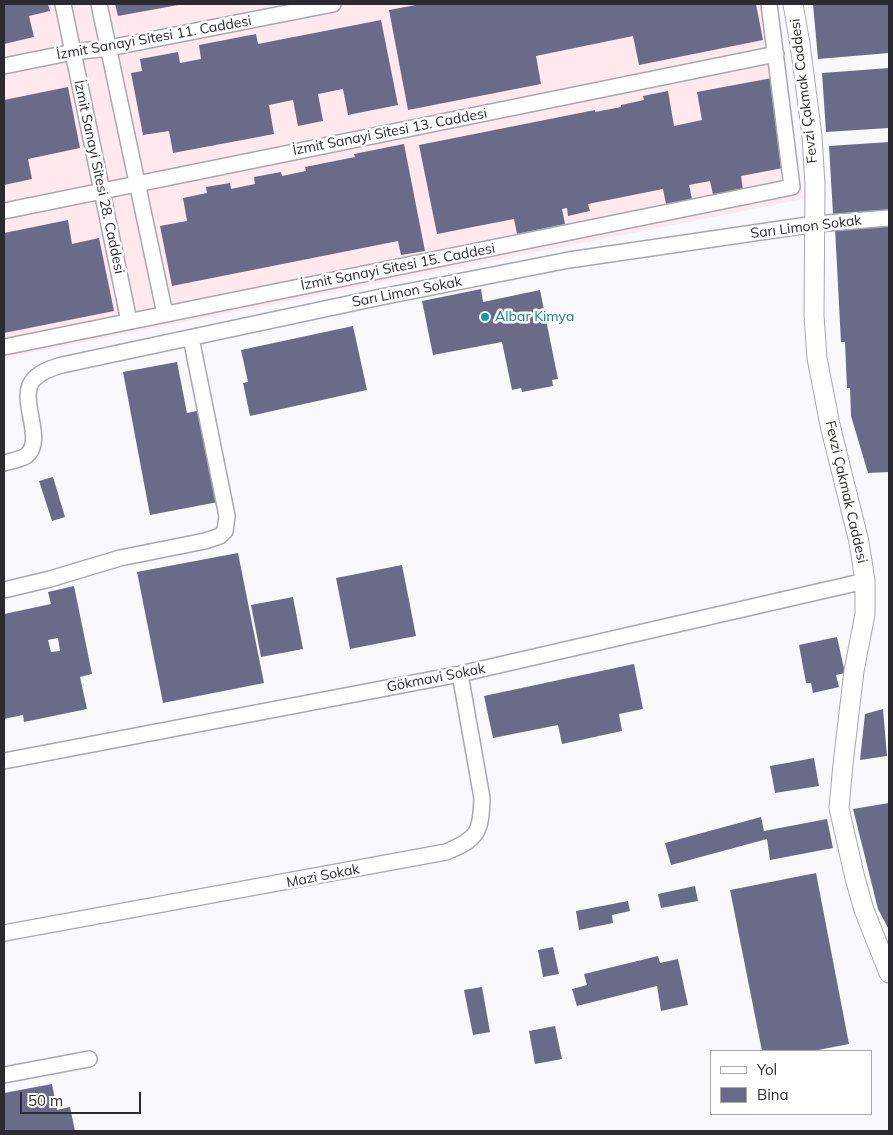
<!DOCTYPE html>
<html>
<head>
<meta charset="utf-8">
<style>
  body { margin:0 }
  #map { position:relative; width:893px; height:1135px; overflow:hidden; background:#f9f9fd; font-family:Mulish,sans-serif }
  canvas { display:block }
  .frame { position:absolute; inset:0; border:5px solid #2b2b2f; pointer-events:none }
  .legend { position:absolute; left:710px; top:1050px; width:162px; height:65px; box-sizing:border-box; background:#fff; border:1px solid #aaaaac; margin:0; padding:6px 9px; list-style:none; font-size:15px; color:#2b2b2f }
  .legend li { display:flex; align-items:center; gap:10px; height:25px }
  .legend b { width:25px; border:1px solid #aaaaac }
  .scale { position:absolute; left:20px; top:1092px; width:121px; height:22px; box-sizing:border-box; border:2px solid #2b2b2f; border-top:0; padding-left:6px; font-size:15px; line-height:18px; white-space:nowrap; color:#2b2b2f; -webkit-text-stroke:4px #fff; paint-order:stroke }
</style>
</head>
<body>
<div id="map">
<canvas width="893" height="1135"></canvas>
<div class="frame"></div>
<ul class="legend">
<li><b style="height:6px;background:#fff"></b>Yol</li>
<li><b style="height:14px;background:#6a6b88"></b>Bina</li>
</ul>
<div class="scale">50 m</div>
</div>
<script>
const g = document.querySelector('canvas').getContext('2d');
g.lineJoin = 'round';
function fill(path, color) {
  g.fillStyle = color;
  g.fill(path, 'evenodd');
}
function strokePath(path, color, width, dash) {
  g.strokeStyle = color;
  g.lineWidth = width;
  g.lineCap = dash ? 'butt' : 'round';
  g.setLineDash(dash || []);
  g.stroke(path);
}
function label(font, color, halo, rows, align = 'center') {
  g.font = font + ' Mulish,sans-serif';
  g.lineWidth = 5;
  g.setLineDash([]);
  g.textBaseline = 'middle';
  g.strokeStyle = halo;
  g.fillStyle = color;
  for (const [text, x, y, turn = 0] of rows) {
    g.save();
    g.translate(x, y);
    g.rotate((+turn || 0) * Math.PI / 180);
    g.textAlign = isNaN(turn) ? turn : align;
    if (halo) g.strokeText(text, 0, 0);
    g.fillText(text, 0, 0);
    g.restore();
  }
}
fill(new Path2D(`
  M4,4h773l26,195 -799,159z`), '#ffe9ee');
fill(new Path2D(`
  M4,4h44l2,7 -21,5 5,21 -30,7z
  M115,4h63v1l-60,11z
  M421,4h335l7,36 -124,25 -6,-29 -97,20 5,28 -133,26 -19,-100z
  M813,4h76v49l-71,6z
  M381,20l17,85 -50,10 -5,-26 -25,5 5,27 -25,5 -5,-26 -24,5 5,29 -101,19 -4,-22 -26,4 -12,-62 11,-2 -2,-12 38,-7 2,11 21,-4 -2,-14 57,-11 2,10z
  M889,68v60l-63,4 -4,-59z
  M772,78l16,89 -47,9 2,14 -30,5 -3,-14 -21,4 3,14 -26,5 -3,-15 -75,15 2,7 -22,5 -1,-8 -5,1 3,15 -48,10 -3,-15 -77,15 -18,-89 176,-35v2l26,-5v-2l23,-5 -1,-4 25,-5 6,35 28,-6 -5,-28z
  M68,87l12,61 -52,11 4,20 -28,6v-85z
  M889,142v69l-56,3 -4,-68z
  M404,144l21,107 -24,4 -3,-14 -226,45 -12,-60 27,-5 -4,-23 24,-5 -1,-6 24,-4 1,6 24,-5 -1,-7 27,-5 1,4 24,-5 -1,-4 50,-10 -1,-3z
  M68,220l4,24 27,-6 15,73 -110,22v-100z
  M889,224v248l-21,1 -17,-57 -1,-28h-3l-2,-46h-4l-6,-114z
  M481,289l2,13 57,-12 18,89 -6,1 1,6 -31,6 -1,-4 -9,2 -10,-48 -69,13 -11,-54z
  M353,326l14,64 -117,26 -7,-33 5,-1 -7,-32z
  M177,362l10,51 14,-3 17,92 -68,13 -27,-143z
  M53,477l12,40 -13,4 -13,-40z
  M238,553l26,130 -101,20 -26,-131z
  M402,565l14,71 -66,13 -14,-71z
  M74,586l18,88 -12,3 7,32 -63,13 -1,-7 -19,4v-105l47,-10 -3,-12zM58,638l2,13 -9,1 -3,-12z
  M293,597l10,52 -42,8 -10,-52z
  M837,637l8,36 -9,2 3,12 -26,6 -2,-10h-5l-7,-38z
  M634,664l9,45 -24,5 3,17 -60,13 -4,-19 -65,13 -9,-42z
  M883,709l4,47 -27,4 5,-46z
  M814,758l5,28 -44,7 -5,-27z
  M889,803v127l-11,-21 -25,-100z
  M761,817l3,14 63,-12 6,29 -63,12 -3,-21 -96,26 -6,-22z
  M816,873l33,171 -36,7h-51l-32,-161z
  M695,886l3,15 -37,7 -3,-14z
  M628,901l2,10 -18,4 1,8 -34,7 -3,-19z
  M553,947l6,27 -16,3 -5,-27z
  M658,956l2,7 18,-4 10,46 -27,6 -4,-25 -80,20 -5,-17 15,-4 -3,-11z
  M482,987l8,45 -17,3 -9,-45z
  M555,1026l7,33 -27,5 -6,-33z
  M52,1084l5,26 13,-3 5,24h-71v-38z`), '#6a6b88');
const minor = new Path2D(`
  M63,4l66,317
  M99,4l66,310
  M4,66l69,-14 36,-4 224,-44
  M4,211l772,-157
  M4,347l788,-160 -23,-183
  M4,463c7,-2 15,-3 22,-7 21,-16 -10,-59 8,-77 8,-8 18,-11 28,-14l314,-67 193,-38 246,-36 74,-6
  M4,590l46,-11 70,-21 85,-17 15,-5 5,-5 2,-15 -36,-178
  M4,761l456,-87 405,-93
  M4,933l442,-81c32,-13 35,-20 36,-54l-22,-124
  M4,1075l85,-16`);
const tertiary = new Path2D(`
  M793,4l7,40 12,92 3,49 -1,131 3,42 13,67 29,117 6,39v33l-11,57 -11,93 -4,44 16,70 9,32 25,63`);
strokePath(minor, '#a8a8b2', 18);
strokePath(tertiary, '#a8a8b2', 21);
strokePath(minor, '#fff', 15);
strokePath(tertiary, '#fff', 19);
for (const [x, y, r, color] of [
  [485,317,5,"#0f9aa8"]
]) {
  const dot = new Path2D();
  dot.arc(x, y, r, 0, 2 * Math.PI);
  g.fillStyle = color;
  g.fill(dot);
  strokePath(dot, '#fff', 2);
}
label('14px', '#2b2b2f', '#fff', [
  ["İzmit Sanayi Sitesi 11. Caddesi",154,38,-10],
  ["Fevzi Çakmak Caddesi",804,91,-97],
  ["İzmit Sanayi Sitesi 13. Caddesi",390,132,-11],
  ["İzmit Sanayi Sitesi 28. Caddesi",99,177,78],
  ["Sarı Limon Sokak",806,227,-7],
  ["İzmit Sanayi Sitesi 15. Caddesi",398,267,-11],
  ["Sarı Limon Sokak",407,292,-11],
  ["Fevzi Çakmak Caddesi",846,492,77],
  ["Gökmavi Sokak",436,678,-11],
  ["Mazi Sokak",323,876,-11]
]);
label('14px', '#0d838f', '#fff', [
  ["Albar Kimya",495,317]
], 'left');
</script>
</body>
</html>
